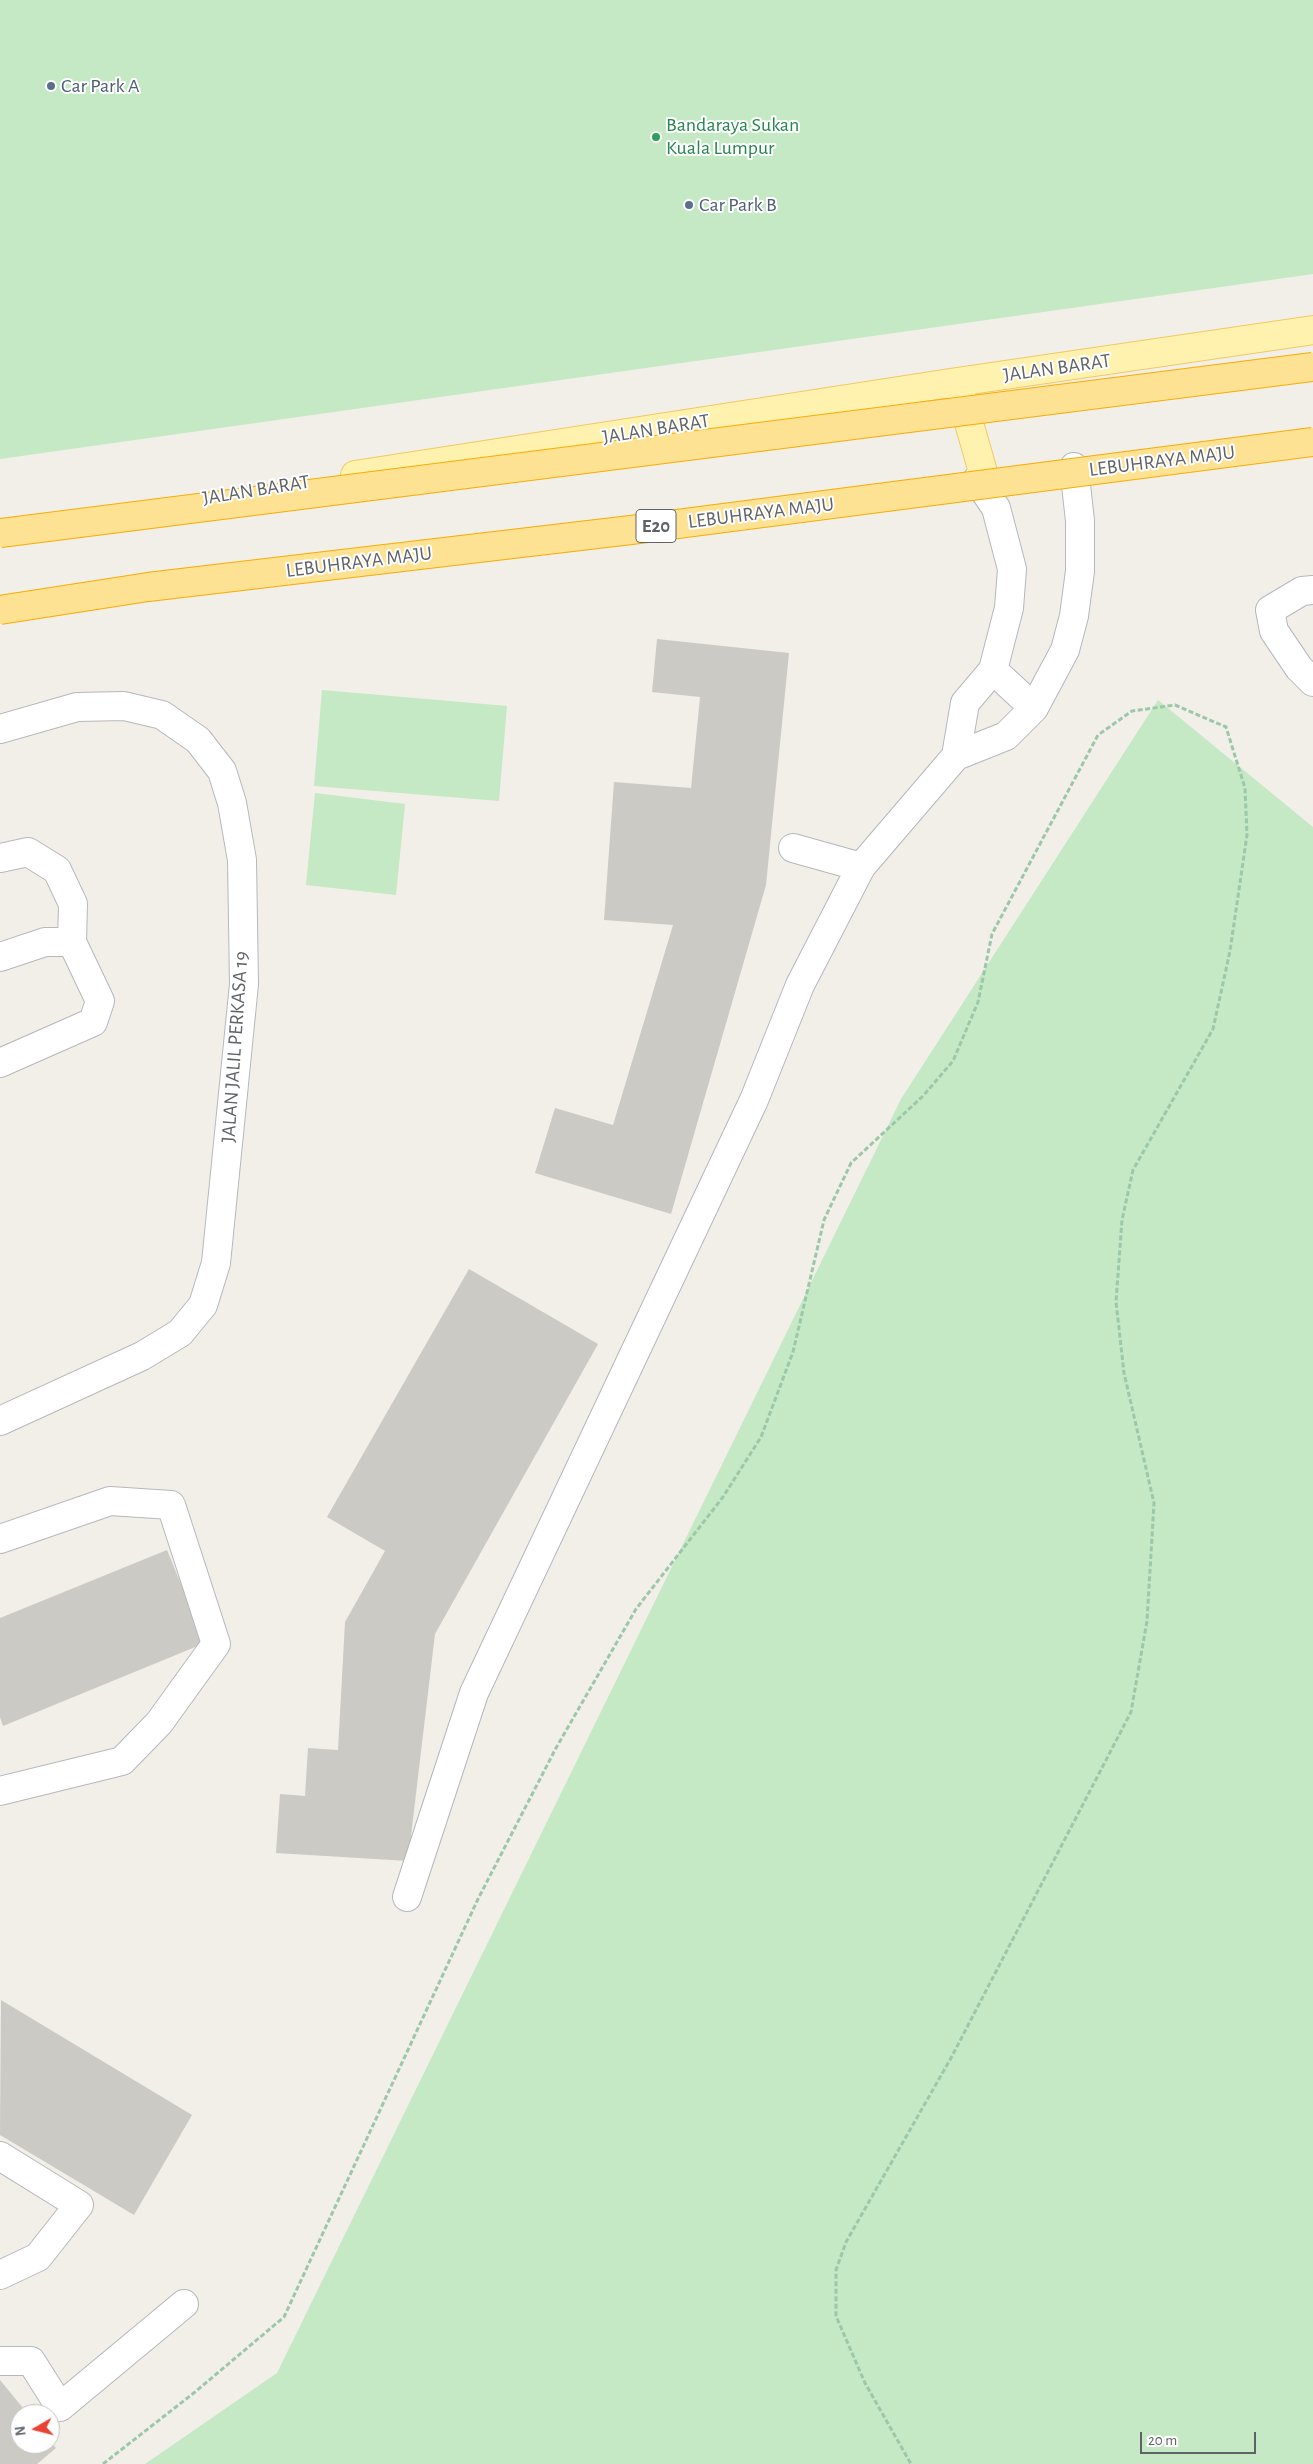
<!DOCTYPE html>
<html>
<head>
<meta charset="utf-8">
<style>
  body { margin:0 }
  #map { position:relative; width:1313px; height:2464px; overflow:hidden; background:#f1efe8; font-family:"Alegreya Sans",sans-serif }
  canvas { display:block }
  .north { position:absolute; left:10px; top:2404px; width:50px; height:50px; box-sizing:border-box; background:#fff; border:1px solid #bfc1c3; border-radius:50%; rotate:262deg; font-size:14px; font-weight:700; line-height:20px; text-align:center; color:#5f6368 }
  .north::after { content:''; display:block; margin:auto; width:18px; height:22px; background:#ea4335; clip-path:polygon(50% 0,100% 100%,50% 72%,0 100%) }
  .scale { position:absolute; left:1140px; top:2432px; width:116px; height:22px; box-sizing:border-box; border:2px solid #5f6368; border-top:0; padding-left:6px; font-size:15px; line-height:18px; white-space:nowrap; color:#5f6368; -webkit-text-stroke:4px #fff; paint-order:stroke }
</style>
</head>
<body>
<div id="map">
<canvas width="1313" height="2464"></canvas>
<div class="north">N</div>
<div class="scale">20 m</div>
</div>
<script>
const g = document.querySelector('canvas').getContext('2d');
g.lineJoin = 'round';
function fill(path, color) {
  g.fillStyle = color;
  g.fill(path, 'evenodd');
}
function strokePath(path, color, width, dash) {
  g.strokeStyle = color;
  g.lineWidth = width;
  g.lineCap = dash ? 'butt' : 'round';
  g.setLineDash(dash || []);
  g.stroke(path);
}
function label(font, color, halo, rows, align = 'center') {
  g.font = font + ' "Alegreya Sans",sans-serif';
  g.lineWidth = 4;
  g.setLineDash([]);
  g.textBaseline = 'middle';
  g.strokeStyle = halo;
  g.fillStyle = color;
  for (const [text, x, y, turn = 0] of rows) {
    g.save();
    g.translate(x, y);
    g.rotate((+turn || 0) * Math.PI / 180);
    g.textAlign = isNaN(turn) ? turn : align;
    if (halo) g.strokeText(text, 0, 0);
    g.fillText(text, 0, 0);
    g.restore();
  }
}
fill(new Path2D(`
  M0,0h1313v274l-1313,185z
  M322,690l185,16 -8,95 -185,-15z
  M1158,700l155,127v1637h-1168l132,-91 624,-1274z
  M315,793l90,11 -9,91 -90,-10z`), '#c5e8c5');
fill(new Path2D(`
  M657,639l132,14 -23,232 -95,329 -136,-41 20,-65 58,17 60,-200 -69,-5 10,-138 77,6 9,-91 -48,-5z
  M469,1269l129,75 -163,290 -27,227 -132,-8 4,-59 25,2 3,-48 30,2 7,-128 40,-71 -58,-34z
  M167,1550l38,93 -202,83 -3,-9v-99z
  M1,2000l191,115 -58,100 -134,-80z
  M0,2380l28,34h-8v30h30v-3l6,7 -19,16h-37z`), '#cccac5');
const minor = new Path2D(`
  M1313,590l-11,1 -32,19 4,21 25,37 14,14
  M993,670l41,38
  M0,729l77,-22 47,-1 38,9 36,25 24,31 10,32 10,57 2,124 -28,279 -13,42 -23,28 -38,23 -142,65
  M956,756l9,-53 28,-33 16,-62 3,-39 -16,-61 -19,-28
  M793,848l68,19
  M0,858l28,-6 29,18 16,34 -1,38
  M0,957l45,-15h27l28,59 -7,21 -93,41
  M0,1539l110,-38 61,4 45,139 -57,79 -37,38 -122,30
  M407,1897l67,-204 280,-593 46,-115 61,-118 95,-111 50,-20 28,-28 31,-58 9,-34 6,-45v-50l-6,-54
  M0,2156l79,49 -41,52 -38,18
  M0,2361h31l29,46 124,-103`);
const major = new Path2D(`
  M959,388l26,91
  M355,475l602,-93 356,-52`);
strokePath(minor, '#b5b8bc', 30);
strokePath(major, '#f2c960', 30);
strokePath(new Path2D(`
  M103,2464l92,-72 89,-75 194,-418 78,-151 80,-139 87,-112 38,-60 32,-85 31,-132 27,-57 72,-67 30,-35 25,-59 14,-68 106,-199 34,-24 43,-6 51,22 19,61 2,47 -17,116 -17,78 -80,141 -11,50 -6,82 8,71 30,130 -7,118 -16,91 -180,346 -105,184 -10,28v46l29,67 46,81`), '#9cc7a9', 3, [5, 2.5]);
strokePath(minor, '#fff', 28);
strokePath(major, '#fff2af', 28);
const highwayBridge = new Path2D(`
  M0,533l1313,-166
  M0,610l148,-23 483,-57 682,-88`);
strokePath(highwayBridge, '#f9ab00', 30, []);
strokePath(highwayBridge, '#fde293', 28);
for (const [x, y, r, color] of [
  [51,86,5,"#5c6f8a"],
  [656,137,5,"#2e9e5b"],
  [689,205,5,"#5c6f8a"]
]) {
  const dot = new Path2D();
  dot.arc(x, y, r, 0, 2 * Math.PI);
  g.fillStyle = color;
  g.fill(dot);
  strokePath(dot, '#fff', 2);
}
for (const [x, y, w] of [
  [656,526,40]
]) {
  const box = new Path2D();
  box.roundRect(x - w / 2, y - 16.5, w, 33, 4);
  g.fillStyle = '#fff';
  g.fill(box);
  strokePath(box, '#5f6368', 1);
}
label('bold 19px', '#5f6368', null, [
  ["E20",656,526]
]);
label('20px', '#4e5e75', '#fff', [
  ["Car Park A",61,86],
  ["Car Park B",699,205]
], 'left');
label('20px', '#27864d', '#fff', [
  ["Bandaraya Sukan",666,125],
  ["Kuala Lumpur",666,148]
], 'left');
label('20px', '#5f6368', '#fff', [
  ["JALAN BARAT",1057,368,-8],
  ["JALAN BARAT",656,429,-9],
  ["LEBUHRAYA MAJU",1162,461,-7],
  ["JALAN BARAT",256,490,-9],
  ["LEBUHRAYA MAJU",761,513,-7],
  ["LEBUHRAYA MAJU",359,562,-7],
  ["JALAN JALIL PERKASA 19",235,1047,-86]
]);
</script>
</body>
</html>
